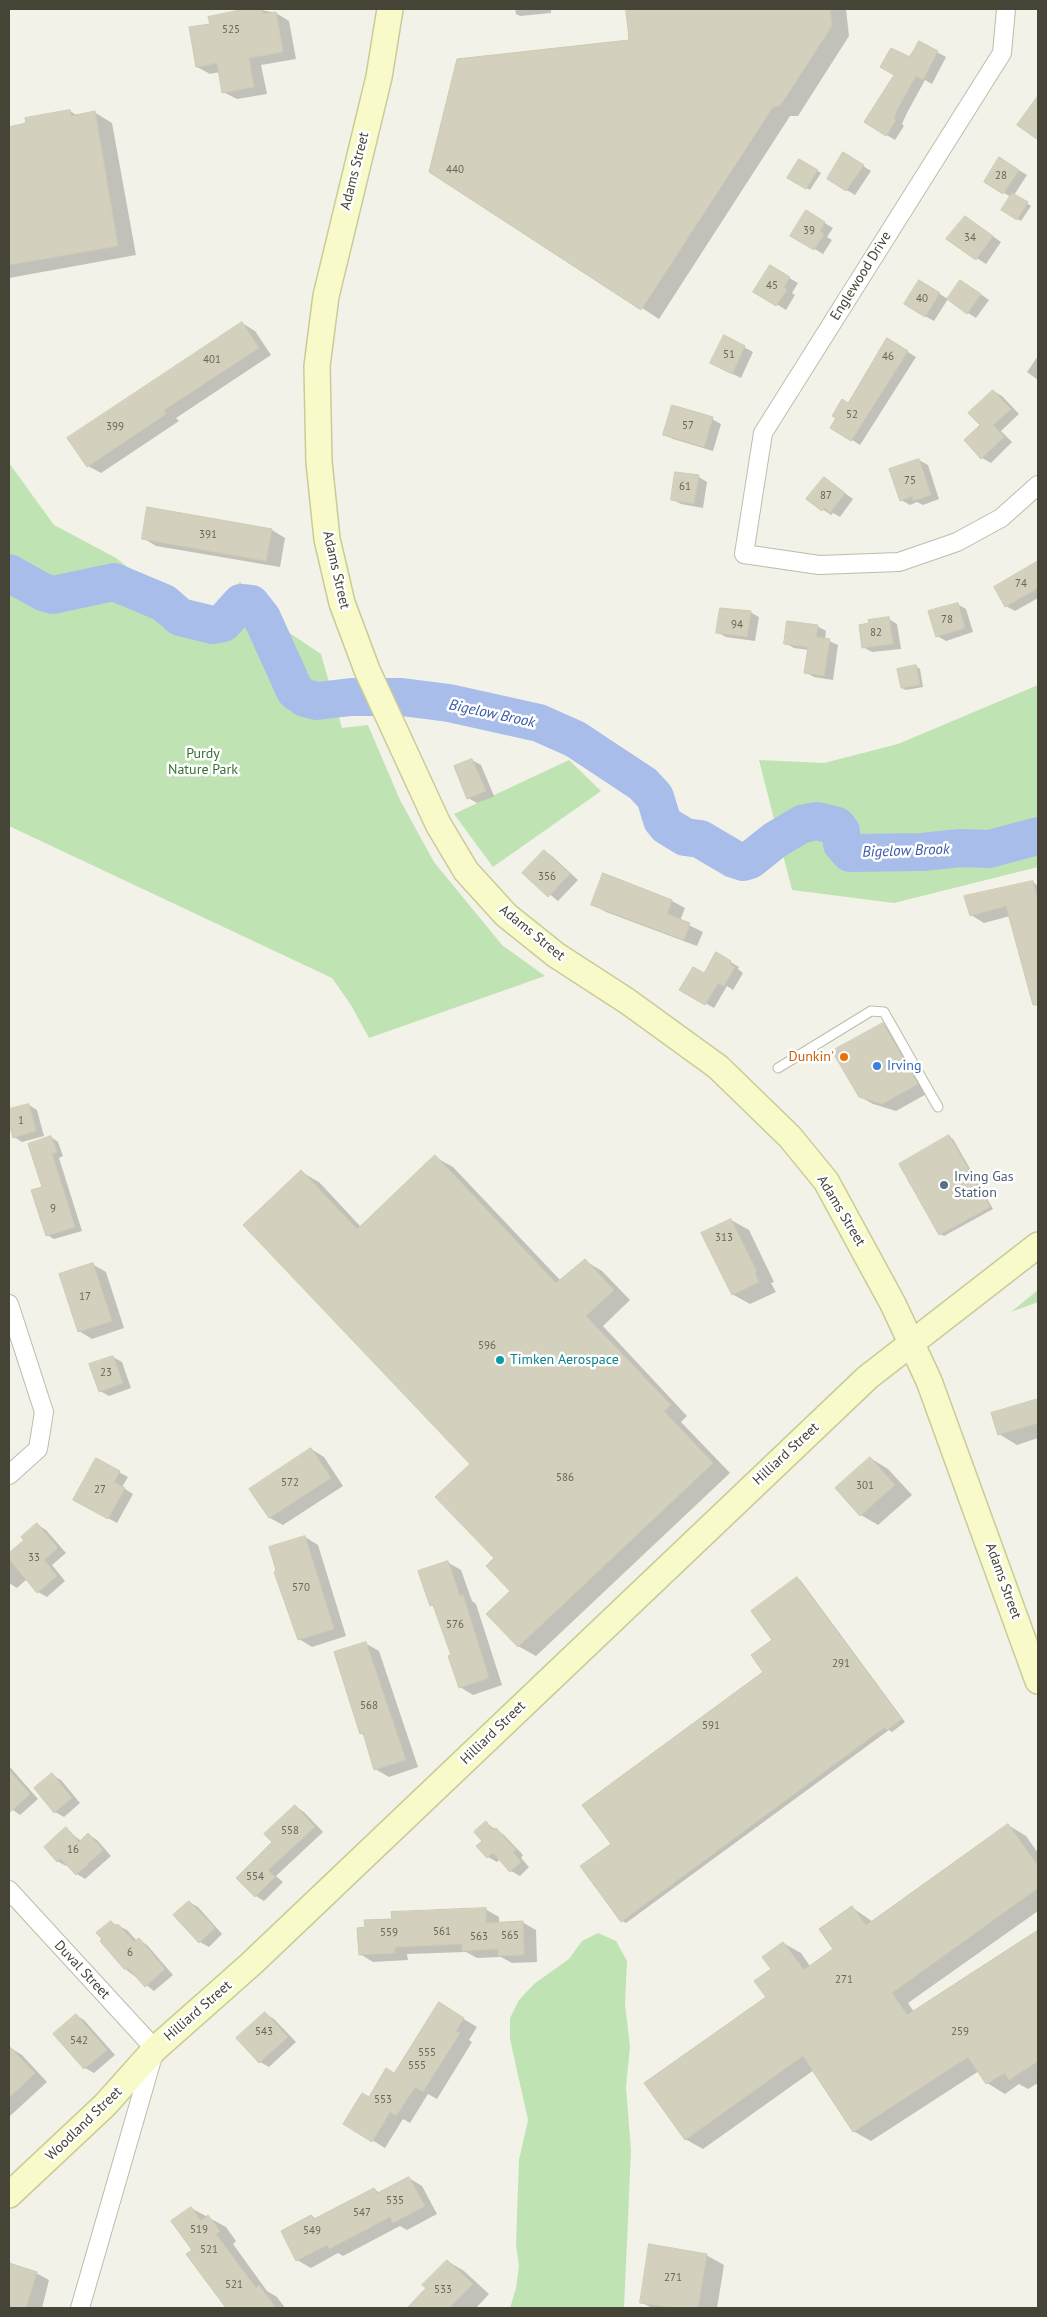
<!DOCTYPE html>
<html>
<head>
<meta charset="utf-8">
<style>
  body { margin:0 }
  #map { position:relative; width:1047px; height:2317px; overflow:hidden; background:#f2f2e8; font-family:"PT Sans",sans-serif }
  canvas { display:block }
  .frame { position:absolute; inset:0; border:10px solid #454437; pointer-events:none }
</style>
</head>
<body>
<div id="map">
<canvas width="1047" height="2317"></canvas>
<div class="frame"></div>
</div>
<script>
const g = document.querySelector('canvas').getContext('2d');
g.lineJoin = 'round';
function fill(path, color) {
  g.fillStyle = color;
  g.fill(path, 'evenodd');
}
function strokePath(path, color, width, dash) {
  g.strokeStyle = color;
  g.lineWidth = width;
  g.lineCap = dash ? 'butt' : 'round';
  g.setLineDash(dash || []);
  g.stroke(path);
}
function label(font, color, halo, rows, align = 'center') {
  g.font = font + ' "PT Sans",sans-serif';
  g.lineWidth = 5;
  g.setLineDash([]);
  g.textBaseline = 'middle';
  g.strokeStyle = halo;
  g.fillStyle = color;
  for (const [text, x, y, turn = 0] of rows) {
    g.save();
    g.translate(x, y);
    g.rotate((+turn || 0) * Math.PI / 180);
    g.textAlign = isNaN(turn) ? turn : align;
    if (halo) g.strokeText(text, 0, 0);
    g.fillText(text, 0, 0);
    g.restore();
  }
}
fill(new Path2D(`
  M9,463l45,62 62,33 55,44 19,20 17,-11 33,-29 21,19 24,29 36,24 21,74 26,-3 32,75 34,62 68,83 43,31 -176,62 -18,-33 -19,-27 -323,-152z
  M1038,685v182l-144,36 -102,-13 -33,-130 65,3 74,-19z
  M569,760l32,31 -108,76 -39,-53z
  M1038,1290v12l-27,10z
  M598,1933l18,8 11,20 -2,43 5,42 -4,41 5,64 -7,157h-114l6,-20 3,-22 -3,-21 3,-85 9,-40 -18,-81v-21l9,-18 15,-16 35,-25 13,-18z`), '#c0e3b4');
fill(new Path2D(`
  M257,9l19,4 13,8 7,38 -35,6 6,29 -30,5 -14,-7 -3,-20 -10,2 -13,-7 14,-42 -1,-7z
  M515,9h36v4l-31,3 -4,-2z
  M627,9h219l3,27 -51,80h-8l-131,203 -17,-11z
  M919,42l27,15 -14,27 -7,-4 -18,33 -5,11 2,2 -9,14 -30,-18z
  M70,111l8,5 16,-4 18,11 24,132 -127,23v-150z
  M844,154l27,17 -16,24 -27,-16z
  M1000,159l27,16 -13,20 17,11 -10,15 -18,-11 8,-13 -26,-15z
  M800,160l21,13 -11,17 -21,-13z
  M806,212l27,16 -6,9 5,3 -9,14 -31,-19z
  M974,223l27,19 -15,22 -39,-25z
  M770,267l28,16 -6,10 3,2 -9,15 -31,-19z
  M969,286l20,14 -13,18 -8,-5z
  M928,287l20,12 -14,22 -9,-5z
  M242,323l13,8 16,24 -95,63 3,3 -78,52 -13,-7z
  M725,337l28,15 -12,26 -21,-10z
  M888,340l28,17 -56,88 -28,-18 17,-23z
  M1038,356v24l-11,-8z
  M993,391l9,5 17,18 -18,17 11,11 -21,21 -9,-5v-33z
  M712,419l9,5 -8,27 -40,-12 -9,-5z
  M919,460l9,5 11,34 -16,6 -6,-3 -7,3 -9,-5z
  M699,477l8,5 -4,26 -22,-4 -9,-5z
  M824,478l29,21 -13,18 -7,-4 -2,2 -23,-16z
  M272,530l13,8 -5,29 -124,-21 -13,-8z
  M1037,564l1,34 -23,13 -9,-5z
  M957,604l9,5 7,23 -27,9 -9,-5z
  M750,612l9,5 -4,24 -29,-4 -9,-5z
  M889,619l8,5 4,25 -29,3 -9,-5z
  M817,626l9,5 -1,8 13,6 -5,35 -19,-3 -9,-5 4,-22 -15,-2 -9,-5z
  M916,666l4,3 3,18 -17,3 -4,-2z
  M472,760l9,5 13,31 -17,7 -9,-5z
  M544,851l8,5 26,24 -20,21 -34,-28z
  M1033,882l5,4v99l-11,-6 -17,-63 -26,7 -13,-8z
  M672,901l13,7 -5,13 23,11 -6,14 -91,-34 -13,-8z
  M717,954l22,13 -1,2 5,4 -10,17 -6,-4 -13,22 -33,-18 24,-15z
  M883,1024l13,8 34,60 -34,19 -23,-7 -14,-8z
  M29,1105l8,5 7,26 -22,6 -8,-5 -5,-26z
  M51,1137l7,5 5,14 -4,2 23,73 -28,8 -7,-4 -3,-47z
  M949,1137l4,2 40,70 -49,27 -4,-2z
  M435,1157l18,10 108,114 24,-20 17,10 28,29 -27,26 84,90 -6,6 49,51 -194,183 -18,-10 -6,-55 -17,-33 -23,-94 -171,-292 18,10 42,45z
  M731,1220l18,10 25,52 -3,1 5,9 -26,12 -18,-10z
  M92,1264l14,8 18,56 -32,11 -13,-8z
  M113,1357l9,5 9,26 -22,8 -9,-5z
  M1038,1401v37l-21,7 -18,-11 -6,-20z
  M311,1449l13,8 19,29 -60,39 -13,-7 -19,-29z
  M870,1458l18,11 24,26 -34,30 -17,-10z
  M97,1460l31,17 -6,10 11,7 -16,29 -33,-18z
  M38,1525l8,5 20,23 -14,12 13,16 -18,16 -9,-5 -11,-13 -10,9 -8,-5v-28l17,-14z
  M305,1537l13,8 28,91 -34,11 -13,-8z
  M447,1562l14,8 11,31 4,3 26,81 -29,10 -13,-8 -8,-31 -17,-49 -4,-2z
  M797,1578l4,3 104,141 -13,10 -3,-2 -263,193 -4,-2 -10,-77 153,-172 9,-32z
  M365,1643l14,8 39,116 -29,10 -14,-8 -10,-33 -4,-3z
  M9,1766l29,33 -18,16 -11,-8z
  M52,1775l9,5 19,23 -16,14 -9,-5z
  M296,1807l8,5 19,20 -47,44 7,6 -19,19 -8,-5 18,-54z
  M486,1823l18,12 19,20 -2,3 8,9 -9,9 -9,-5 -11,-12 -3,3 -9,-5 -4,-16z
  M1008,1825l18,11 12,17v58l-130,92 6,9 124,-81v152l-10,6 -9,-5 -14,10 -18,-11 -8,-12 -108,70 -18,-10 -39,-61 -111,79 -18,-10 83,-142 5,-27 10,-27 18,10 9,13 25,-17 18,-41 20,14z
  M66,1829l15,12 8,-6 8,5 14,16 -26,23 -8,-5 -10,-10 -1,2 -9,-5z
  M189,1902l9,5 24,27 -13,13 -9,-5z
  M485,1909l14,8v6l23,-1 14,8 1,32 -25,1 -11,-6 -24,1 -11,-6 -59,2 1,6 -35,2 -13,-8 33,-34z
  M111,1922l16,8 10,11 2,-1 8,5 26,30 -19,16 -30,-23z
  M452,2012l25,15 -8,13 3,2 -35,57 -9,-5 -18,29 -7,-4 -18,29 -13,-8 23,-65z
  M265,2014l9,5 22,23 -27,25 -9,-5 -22,-24z
  M76,2015l8,5 31,35 -21,18 -9,-5 -30,-34z
  M9,2047l13,8 25,27 -37,34z
  M409,2178l13,8 15,28 -30,16 -7,-4 -57,30 -5,-3 -27,15 -14,-8 14,-44 6,3 57,-30 6,4z
  M191,2208l35,19 10,14 -3,3 34,47 10,6 8,11h-57l-40,-54 6,-4z
  M706,2255l18,10 -7,43h-65l-11,-6z
  M447,2261l17,10 25,23 -13,14h-67l19,-20z
  M9,2265l27,8 13,7 -7,28h-33z`), '#0003');
strokePath(new Path2D(`
  M9,573l34,19 10,3 61,-13 50,21 16,14 33,8 10,-2 18,-20 10,1 11,14 33,73 10,7 12,3 34,-4h51l47,6 90,20 36,16 68,45 12,13 7,23 5,6 18,11 15,2 34,20 9,3 7,-2 25,-20 27,-16 15,-3 20,5 4,5 1,13 8,9 72,-1 38,-4 29,1 49,-13`), '#a9bdea', 38);
const building = new Path2D(`
  M245,9h17l1,5 13,-2 7,40 -34,6 5,29 -32,6 -5,-30 -21,4 -7,-40 21,-3 -2,-7z
  M626,9h204l2,17 -52,80 -7,1 -132,203 -212,-138 28,-113 172,-19z
  M919,41l19,10 -15,29 -7,-4 -18,32 -4,10 2,2 -10,16 -22,-14 30,-47 -14,-8 11,-19 19,9z
  M1038,96v44l-21,-15z
  M70,110l1,6 24,-5 23,135 -109,19v-138l17,-4 -1,-5z
  M843,152l21,13 -18,26 -19,-12z
  M999,157l20,13 -16,24 -19,-12z
  M799,159l19,11 -12,19 -19,-11z
  M1012,193l16,9 -11,18 -16,-10z
  M806,210l19,12 -5,9 4,3 -10,16 -24,-14z
  M965,216l28,20 -17,24 -30,-21z
  M770,265l20,12 -6,10 3,3 -11,16 -23,-14z
  M919,280l21,13 -15,24 -21,-13z
  M960,280l21,14 -14,20 -20,-15z
  M242,322l17,26 -95,62 2,4 -79,53 -20,-29z
  M724,335l21,11 -13,28 -22,-11z
  M887,338l21,13 -57,90 -21,-13 6,-10 -4,-2 10,-17 6,4z
  M993,390l18,19 -18,16 11,12 -23,22 -17,-19 16,-15 -12,-12z
  M672,405l41,12 -9,30 -41,-12z
  M919,459l12,36 -18,6 -1,-5 -12,5 -11,-32z
  M675,472l24,3 -5,29 -23,-4z
  M824,477l21,16 -15,20 -5,-5 -3,3 -16,-12z
  M147,507l125,22 -6,32 -124,-22z
  M1038,561v27l-33,19 -11,-20z
  M958,603l7,25 -29,9 -8,-26z
  M720,608l31,3 -4,26 -31,-4z
  M889,617l4,27 -31,4 -3,-23 10,-2 -1,-3z
  M787,621l31,4 -2,12 14,2 -6,37 -20,-3 4,-26 -24,-3z
  M916,665l4,20 -19,3 -4,-19z
  M472,759l14,32 -19,8 -13,-33z
  M544,850l26,24 -22,23 -26,-24z
  M603,873l69,27 -5,14 23,9 -6,17 -93,-35z
  M1033,881l5,21v103h-5l-27,-99 -36,10 -6,-20z
  M716,952l15,9 -1,3 5,3 -11,19 -6,-3 -13,22 -26,-15 14,-23 11,6z
  M883,1023l35,61 -36,20 -23,-7 -27,-46z
  M29,1104l7,27 -23,7 -4,-15v-14z
  M949,1135l41,72 -51,28 -40,-71z
  M51,1136l6,16 -5,2 23,73 -29,9 -15,-46 11,-3 -14,-43z
  M435,1155l121,128 29,-24 29,31 -28,26 85,89 -7,6 49,52 -195,184 -32,-33 24,-23 -24,-25 8,-8 -59,-61 35,-33 -227,-239 58,-55 56,59z
  M731,1219l26,53 -2,1 4,9 -27,13 -31,-62z
  M93,1263l19,58 -34,11 -19,-58z
  M113,1356l10,27 -24,9 -10,-28z
  M1038,1399v24l-40,12 -7,-22z
  M311,1448l20,30 -62,40 -20,-29z
  M870,1457l25,28 -35,31 -25,-28z
  M96,1458l24,13 -6,11 11,6 -17,31 -35,-19z
  M37,1523l21,25 -14,12 13,16 -20,17 -28,-34v-6l15,-13 -3,-3z
  M305,1536l29,93 -36,11 -24,-68 2,-2 -7,-23z
  M448,1561l12,35 3,-1 26,83 -30,10 -11,-32 3,-1 -18,-50 -3,1 -12,-35z
  M797,1577l105,142 -15,11 -2,-3 -264,195 -41,-56 31,-22 -29,-39 181,-133 -12,-17 21,-15 -21,-29z
  M366,1642l40,118 -32,10 -11,-37 -3,1 -26,-82z
  M9,1770l21,24 -21,19z
  M52,1773l20,25 -18,15 -20,-25z
  M295,1805l20,22 -47,43 7,7 -20,20 -19,-19 36,-36 -8,-8z
  M486,1821l7,9 3,-2 20,22 -3,2 8,10 -11,10 -17,-19 -6,5 -11,-12 6,-5 -8,-9z
  M1008,1824l30,42v22l-146,105 15,22 131,-85v131l-29,19 -4,-7 -19,11 -18,-27 -115,75 -50,-76 -118,84 -41,-57 122,-86 -12,-16 17,-12 -9,-12 21,-15 21,28 29,-21 -14,-20 33,-23 14,19z
  M66,1827l13,15 9,-9 15,17 -27,25 -16,-17 -3,4 -13,-15z
  M189,1901l26,27 -16,15 -26,-28z
  M486,1908v15l37,-2 1,34 -26,1v-7l-36,2v-7l-67,3v6l-36,2 -2,-27 8,-1 -1,-7 28,-1 -1,-7z
  M111,1921l5,5 2,-2 16,18 5,-4 26,31 -20,18 -16,-18h-5l-24,-28 2,-2 -6,-6z
  M439,2002l25,16 -8,13 4,2 -37,59 -8,-5 -19,29 -6,-4 -18,30 -29,-18 19,-31 7,4 17,-29 8,5z
  M265,2012l23,25 -29,26 -23,-25z
  M76,2014l31,36 -23,19 -31,-35z
  M9,2046l26,27 -26,25z
  M409,2177l16,29 -32,17 -3,-6 -61,32 -2,-4 -31,16 -15,-30 30,-16 3,4 60,-31 3,5z
  M191,2207l10,14 7,-6 12,16 -4,3 40,54 3,-3 17,23h-50l-40,-54 6,-4 -21,-29z
  M649,2244l58,10 -9,54h-23l-35,-5z
  M447,2260l26,24 -24,24h-42l19,-20 -4,-3z
  M9,2263l28,9 -11,36h-17z`);
fill(building, '#d3d1be');
strokePath(building, '#cdcab2', 1);
const lane = new Path2D(`
  M778,1068l93,-57 13,1 54,95`);
const street = new Path2D(`
  M1006,9l-4,44 -239,380 -19,121 75,11 80,-3 58,-20 44,-24 37,-33
  M9,1304l35,108 -6,37 -29,26
  M9,1890l146,159 -75,259`);
const secondary = new Path2D(`
  M390,9l-11,68 -53,219 -9,70 2,96 8,77 15,64 25,67 71,154 28,47 40,44 50,40 71,46 91,66 72,70 36,44 67,123 36,77 109,300
  M9,2195l96,-90 50,-56 96,-85 617,-587 170,-132`);
strokePath(lane, '#bdbcab', 11);
strokePath(street, '#bdbcab', 20);
strokePath(secondary, '#cacb99', 28);
strokePath(lane, '#fff', 9);
strokePath(street, '#fff', 18);
strokePath(secondary, '#f8faca', 25);
for (const [x, y, r, color] of [
  [844,1057,5,"#e8710a"],
  [877,1066,5,"#3f7fe0"],
  [944,1185,5,"#5c6f8a"],
  [500,1360,5,"#0f9aa8"]
]) {
  const dot = new Path2D();
  dot.arc(x, y, r, 0, 2 * Math.PI);
  g.fillStyle = color;
  g.fill(dot);
  strokePath(dot, '#fff', 2);
}
label('11px', '#686759', null, [
  ["525",231,30],
  ["440",455,170],
  ["28",1001,176],
  ["39",809,231],
  ["34",970,238],
  ["45",772,286],
  ["40",922,299],
  ["51",729,355],
  ["46",888,357],
  ["401",212,360],
  ["52",852,415],
  ["57",688,426],
  ["399",115,427],
  ["75",910,481],
  ["61",685,487],
  ["87",826,496],
  ["391",208,535],
  ["74",1021,584],
  ["78",947,620],
  ["94",737,625],
  ["82",876,633],
  ["356",547,877],
  ["1",21,1121],
  ["9",53,1209],
  ["313",724,1238],
  ["17",85,1297],
  ["596",487,1346],
  ["23",106,1373],
  ["586",565,1478],
  ["572",290,1483],
  ["301",865,1486],
  ["27",100,1490],
  ["33",34,1558],
  ["570",301,1588],
  ["576",455,1625],
  ["291",841,1664],
  ["568",369,1706],
  ["591",711,1726],
  ["558",290,1831],
  ["16",73,1850],
  ["554",255,1877],
  ["561",442,1932],
  ["559",389,1933],
  ["565",510,1936],
  ["563",479,1937],
  ["6",130,1953],
  ["271",844,1980],
  ["543",264,2032],
  ["259",960,2032],
  ["542",79,2041],
  ["555",427,2053],
  ["555",417,2066],
  ["553",383,2100],
  ["535",395,2201],
  ["547",362,2213],
  ["519",199,2230],
  ["549",312,2231],
  ["521",209,2250],
  ["271",673,2278],
  ["521",234,2285],
  ["533",443,2290]
]);
label('14px', '#454437', '#fff', [
  ["Adams Street",355,171,-76],
  ["Englewood Drive",861,276,-58],
  ["Adams Street",336,570,77],
  ["Adams Street",532,933,39],
  ["Adams Street",841,1211,59],
  ["Hilliard Street",786,1454,-43],
  ["Adams Street",1003,1581,70],
  ["Hilliard Street",493,1733,-44],
  ["Duval Street",82,1970,47],
  ["Hilliard Street",198,2011,-41],
  ["Woodland Street",84,2124,-44]
]);
label('14px', '#35722f', '#fff', [
  ["Purdy",203,754],
  ["Nature Park",203,770]
]);
label('14px', '#c56008', '#fff', [
  ["Dunkin'",834,1057]
], 'right');
label('14px', '#366cbe', '#fff', [
  ["Irving",887,1066]
], 'left');
label('14px', '#4e5e75', '#fff', [
  ["Irving Gas",954,1177],
  ["Station",954,1193]
], 'left');
label('14px', '#0d838f', '#fff', [
  ["Timken Aerospace",510,1360]
], 'left');
label('italic 15px', '#3959a8', '#fff', [
  ["Bigelow Brook",492,714,12],
  ["Bigelow Brook",906,851,-2]
]);
</script>
</body>
</html>
